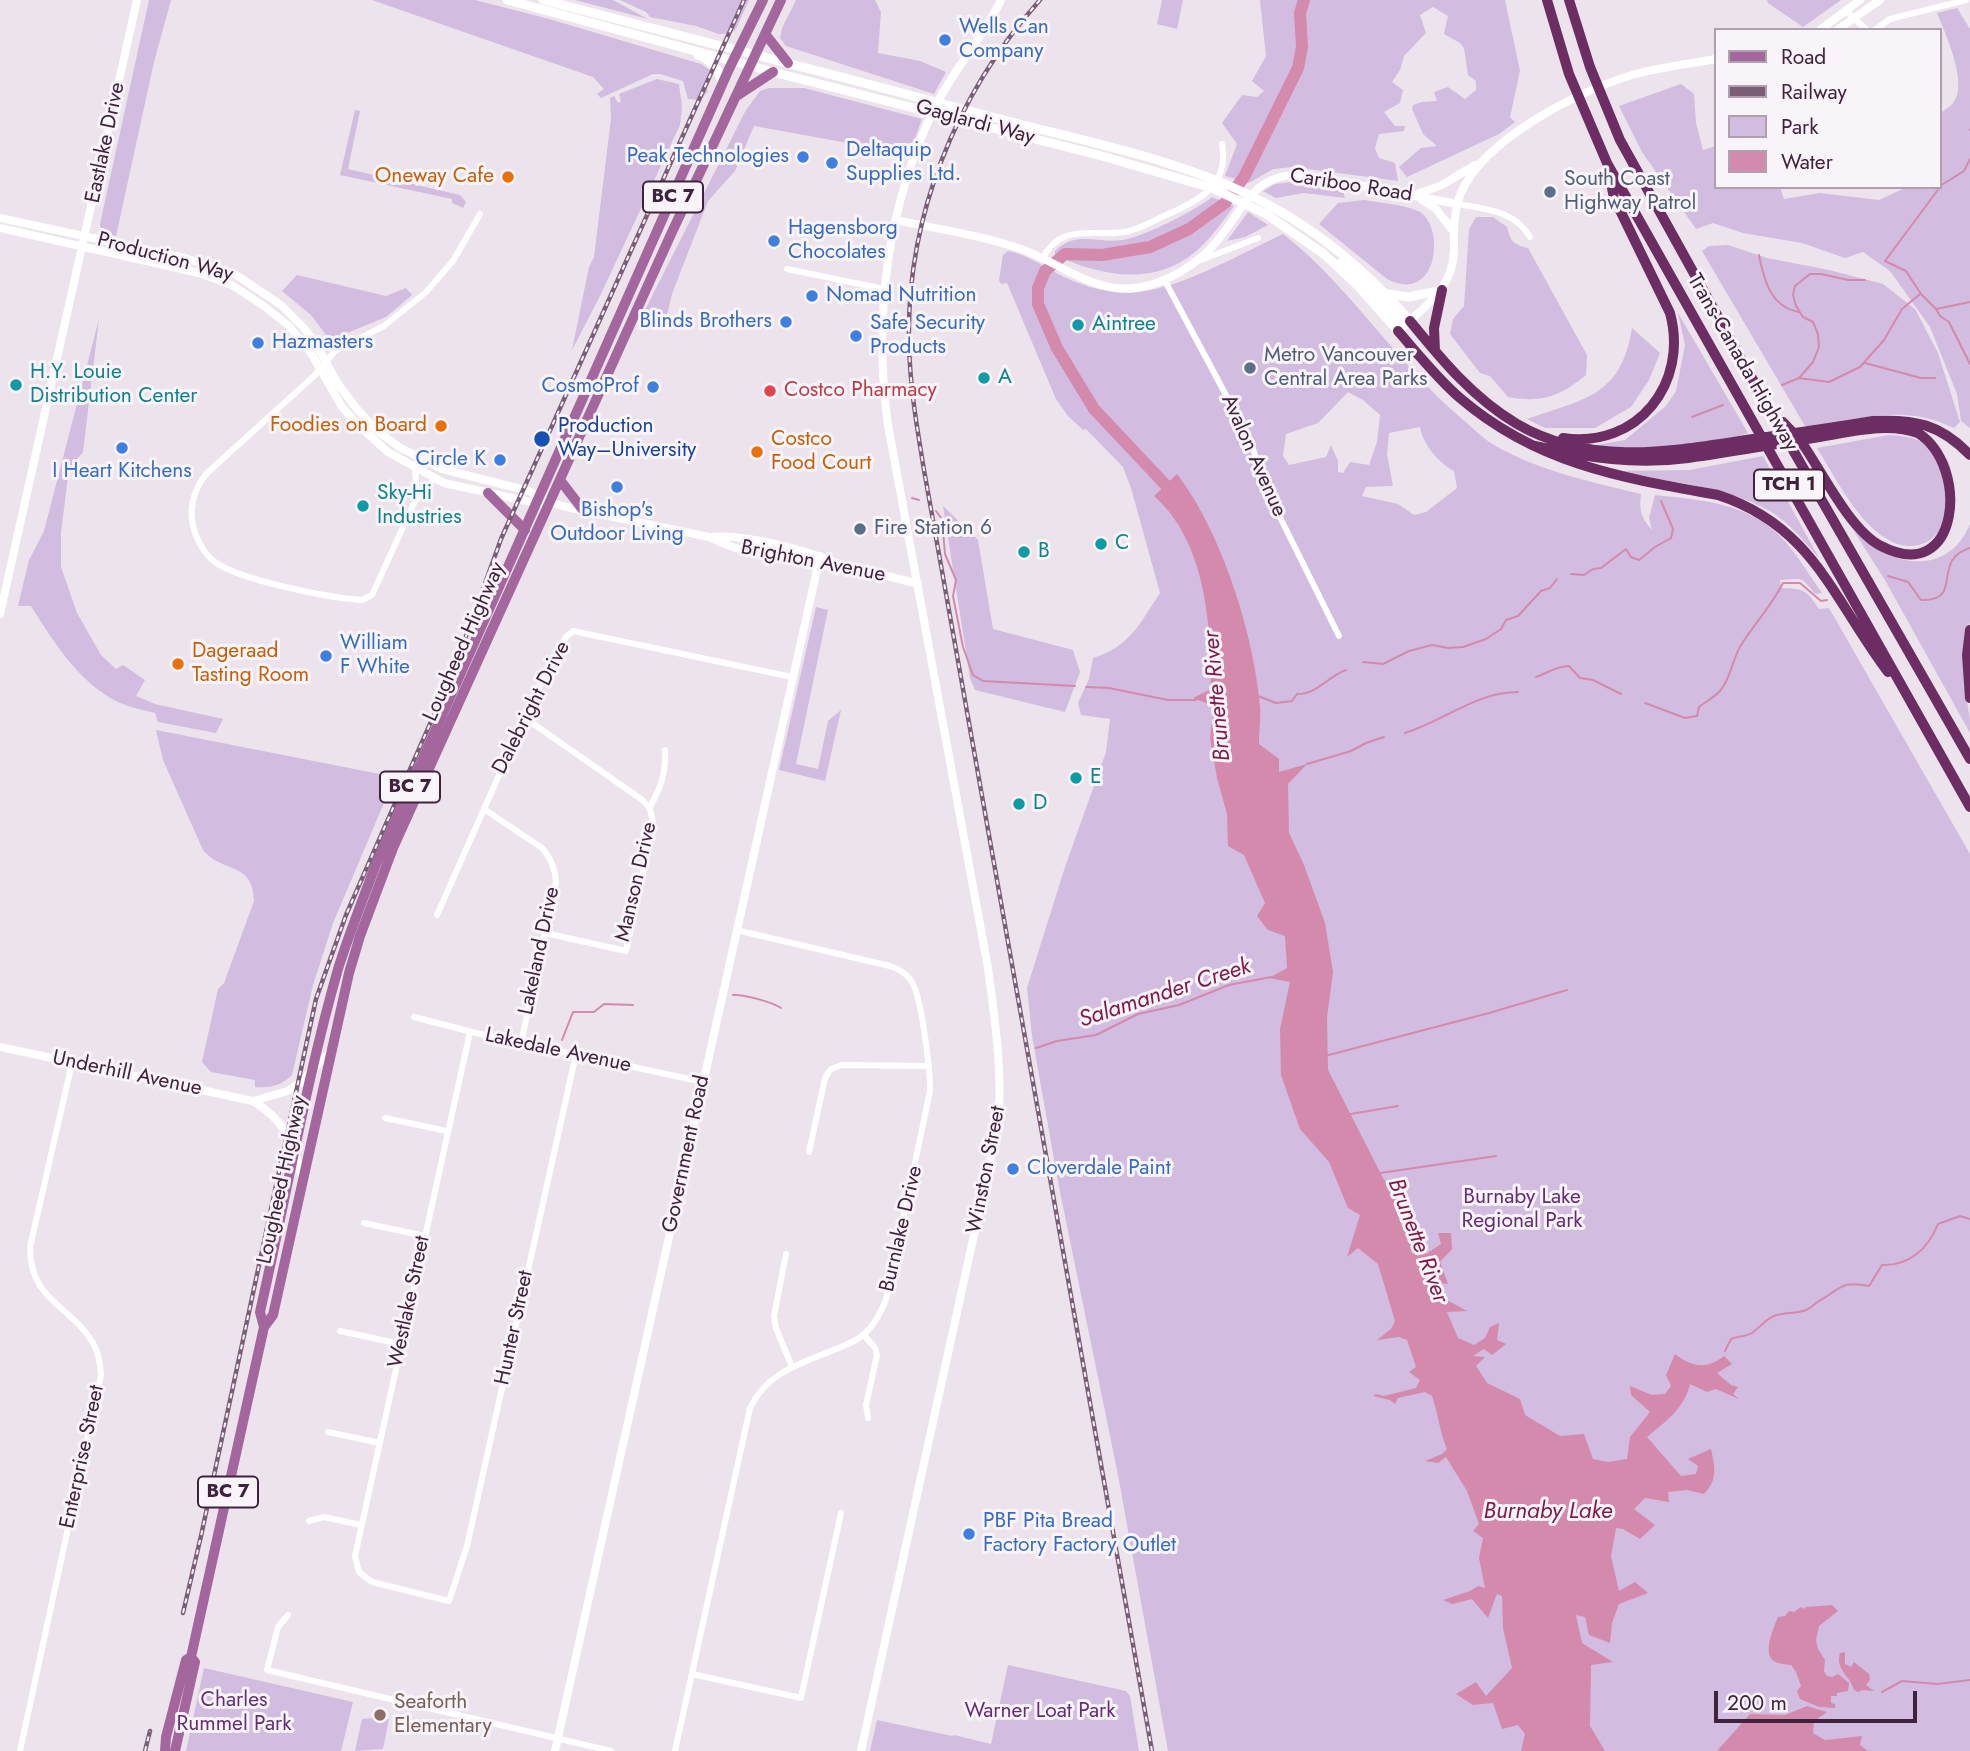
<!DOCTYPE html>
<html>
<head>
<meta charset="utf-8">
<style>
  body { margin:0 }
  #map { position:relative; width:1970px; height:1751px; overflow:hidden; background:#ece3ed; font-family:Jost,sans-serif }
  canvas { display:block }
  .legend { position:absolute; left:1714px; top:28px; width:228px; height:161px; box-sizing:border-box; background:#f9f4fa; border:2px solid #afa0ae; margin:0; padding:9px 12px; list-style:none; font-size:21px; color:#3f223c }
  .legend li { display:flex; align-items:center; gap:14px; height:35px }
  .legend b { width:35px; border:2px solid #afa0ae }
  .scale { position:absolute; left:1714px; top:1691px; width:203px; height:32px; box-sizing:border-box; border:4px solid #3f223c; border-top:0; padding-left:9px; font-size:21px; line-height:24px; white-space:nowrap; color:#3f223c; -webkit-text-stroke:5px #f9f4fa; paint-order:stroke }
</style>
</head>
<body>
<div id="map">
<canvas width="1970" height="1751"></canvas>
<ul class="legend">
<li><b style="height:9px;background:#a4679d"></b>Road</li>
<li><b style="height:9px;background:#7b5d78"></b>Railway</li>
<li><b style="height:19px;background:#d2bcdf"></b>Park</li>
<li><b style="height:19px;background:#d38aad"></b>Water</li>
</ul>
<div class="scale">200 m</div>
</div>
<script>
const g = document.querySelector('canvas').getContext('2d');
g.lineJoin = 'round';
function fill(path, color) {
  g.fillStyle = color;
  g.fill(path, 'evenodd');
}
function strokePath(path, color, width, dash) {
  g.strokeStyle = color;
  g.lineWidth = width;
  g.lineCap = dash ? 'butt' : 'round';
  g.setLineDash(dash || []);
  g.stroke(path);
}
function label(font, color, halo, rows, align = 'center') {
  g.font = font + ' Jost,sans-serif';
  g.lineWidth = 6;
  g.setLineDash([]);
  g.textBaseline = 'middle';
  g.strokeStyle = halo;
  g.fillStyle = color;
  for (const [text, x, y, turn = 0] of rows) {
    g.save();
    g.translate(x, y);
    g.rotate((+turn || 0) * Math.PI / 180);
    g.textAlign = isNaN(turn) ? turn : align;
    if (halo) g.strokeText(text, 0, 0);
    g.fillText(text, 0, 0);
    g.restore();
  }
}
fill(new Path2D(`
  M149,0h22l-17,62 -38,174 -14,-3 -2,-9z
  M372,0h103l74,19 152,45 9,6 -6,13 4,8 -7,9 -13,-1 -5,-18 -23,-7h-7l-52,24 -4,-4 7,-5 -11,-12z
  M575,0h38l35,19z
  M620,0h129l-13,29 -4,4 -13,1 -23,-8 -46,-9 -4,-5z
  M796,0h79l6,12 -3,41 42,8 26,11 -12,22 -148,-48 -6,-8c2,-15 10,-24 16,-38z
  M1162,0h21l-6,29 -20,-5z
  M1260,0h245l15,71 -10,46 5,5 -16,12 -92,43 -8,-10 22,-19 16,-2 -14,-12 -11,-25 1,-4 9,-3 15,-1 -3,-9 14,-5 17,12 11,-9v-9l-8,-6 -4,-27 -4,-5 -16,-9 4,-18 -15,-9 -13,8 6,18 -22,23 -4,14 -8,12 11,8 -3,13 -16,9 11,14h10l-1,5 -25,3 -4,14 4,10 16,5 3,18 -105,-14 -20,2 -24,14 -24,-7 12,-32 -15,-21 20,-28 15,2 7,-6 -12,-10 14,-25z
  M1767,0h74l-38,27 -35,-24z
  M1957,8l13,21v399l-9,-7 -4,-27 -27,-67 -40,-56 -27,-19 -18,6 -43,-15 -59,-10 -30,-10 -17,6 -54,-77 -23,-46 62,-22 13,10 2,29 7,27 13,-4v41h64l4,12 36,-6 59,7 28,-13h33v-73c4,-4 10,-7 13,-11 16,-19 -8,-70 -16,-90z
  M657,79l22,5 3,23 -2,18 -80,171 -28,54 17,-83 5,-10 17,-138 -1,-21 4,-2 4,7 3,-2 -2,-7z
  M769,88h35l118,31 -13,35 -155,-28 -19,45 -27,30 -36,93 -6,25 -23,-5 103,-204 14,-19z
  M355,110l5,1 -12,58 112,26 6,7 -3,6 -11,-5v-4l-112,-24z
  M1292,182l50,6 3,10 -41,-5 -28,5 -13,-7 12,-7z
  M1212,197l22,9c-12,16 -23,33 -39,46 -42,35 -95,24 -140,3v-4c21,-21 43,-7 68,-11 22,-4 72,-29 89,-43z
  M1364,200c16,3 38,4 54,11 28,13 21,95 -31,68l-68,-55 19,-21z
  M1248,212l20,13 -23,12 -18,4z
  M1476,217h17l14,10c3,14 7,18 21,21l59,107 -1,20c-26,22 -45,28 -78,22l-18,-21 -10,-3 -30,-39 3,-15 11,-13 5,-77z
  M1283,234c67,52 113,129 178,184 11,9 21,20 33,27 45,26 97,37 147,49 -2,17 0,23 11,36l-3,-12 6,-23c45,5 91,7 125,41 16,16 29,39 42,57l-6,1c-17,-17 -9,-16 -36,-14l1,8c23,1 25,1 38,21l10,-1 141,246v897h-802l-50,-276 -59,-288 -27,-151 -5,-48 38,-121 41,-115 4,-33 -29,-4 -3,-12 11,-24 4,-21c38,-12 46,-34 67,-65l-29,-105 -8,-21 -37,-38 -3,1 -15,-14 -12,-17 -49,-116 -6,1 -2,-4 4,-25 5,-4c25,5 45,23 68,31 20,8 43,13 63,10 45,-5 103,-39 144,-58zM1348,392l15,8 17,15 -3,27 -8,23 -19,-3 -7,11 -5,-1v-11l-7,-16 -5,12 -37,8 -6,-9 3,-22 32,-11zM1420,427c3,18 19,36 34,44l3,17 -31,24 -12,3 -16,-11 -36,-8 4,-9 27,-1 -6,-32 2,-21z
  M1728,245l39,13 62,12 54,14 32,25 23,44 22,69 -6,6c-48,-24 -92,-10 -142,-1l-7,-1 -103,-175 7,-5z
  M297,275l89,21 20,-8 6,7 -26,22 -56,23 -19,-25 -29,-24z
  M1678,313l70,120c-41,16 -98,14 -142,16l-15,-3 34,-6 41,-34 10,-15 9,-46z
  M99,319l-16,133 -14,16 -8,65v34l16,46 24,42 15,14 7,-4 22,15 -9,16 19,8 68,15 -7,14 -58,-11 -3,-9c-12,-3 -26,-6 -37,-11 -39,-19 -65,-61 -87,-96h-13l11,-46 15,-29z
  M1632,328l28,25 -11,27 -18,27 -36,21h-50l-18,-9c57,-20 94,-22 105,-91z
  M1889,435c24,1 41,7 58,24 23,48 -17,117 -70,73 -24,-19 -44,-58 -60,-84z
  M1763,456l56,102c-15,-17 -31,-37 -51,-48 -48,-26 -103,-28 -156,-39l78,-1z
  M943,506l35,34 15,89 80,21 7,22 -15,40 -90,-22 -5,-12z
  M1970,524v97l-4,21 -2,42 6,35v14l-84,-151 -34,-54c33,38 95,52 118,-4z
  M816,607l12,3 -32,154 22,5 10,-48 13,-11 -16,71 -46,-11z
  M156,730l239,47 -62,146 -20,62 -21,90c-12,11 -21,13 -37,12v-7l-44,-8 -9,-10 16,-73 6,-6 30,-82c-1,-41 -32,-27 -51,-51l-40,-90z
  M1008,1665l118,26 4,5 9,55h-269l7,-31 75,16 2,-1 37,9z
  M204,1668l149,34 -12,49h-155z
  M373,1718l16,1 -6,30 -28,2 7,-32z`), '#d2bcdf');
fill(new Path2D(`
  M1177,474c44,57 77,160 83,232 1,12 -1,25 -1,38l20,15v13l28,-8 -19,20 1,49 15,32 21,58 8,49 -6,45 1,53 56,110 19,11 -9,15 8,20 26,10 -6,8 4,10 15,-10 -3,-11h13l1,16 -12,13 8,22 -18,-2 15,17 22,12 -20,1 11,26 16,7 11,-7 5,-11 9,-4 -2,17 9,4 -14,11 -8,-6 -11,7 12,1 -9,9 11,17 33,16 5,16 35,21 24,-2 9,25 15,3 19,-3 3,-22 20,-25 -19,-17 -1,-9 22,9 13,-1 6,-8 -5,-11 9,-21c17,13 31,16 49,2l8,8 -15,9 14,12 7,2 -5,7 6,5 -23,-10 -9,3 -17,-8c-6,25 -24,37 -43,53l34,39 15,-2 2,-8 -10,-7 23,-10c4,19 7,30 -7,45l-17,-4 -19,2 1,10 -24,-4 -11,11 21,16 -15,14 -17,-10 -7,-1 -5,28 8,35 16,-9 13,11 -29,11 -7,19 -2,20 -21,-8 -4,-18 -9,-2 6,28 31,19 -22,3 -1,61 15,25h-84l4,-17 -7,-9 -16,4 -9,-26 -20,2 -17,-11 20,-12 10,14 26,-28 -9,-40 -1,-32 -5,-2 -9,24 -16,-19 -20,5 -9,-4 27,-9 8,-5 7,2 -6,-30 4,-20 -10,-7 6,-7 -12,-33 -21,-34 -8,6 -13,-2 17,-7 5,-5c-7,-16 -9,-36 -15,-53l-7,-4 -27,6 -3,6 -5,-4 -17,-4 3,-2 8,2 32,-8 4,-8 -11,-8 7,-5 -9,-27 -8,-3 -22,3 14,-11 4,-8 -17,-57 -20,-16 -11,9 13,-42 -12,-7 -19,-46 -29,-33 -19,-54 -1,-46 10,-47 -21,-4 18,-10 -2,-32 -17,-6 -11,-14 8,-13 -21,-48 -16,-9 -1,-32 -10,-36 -7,-40 4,-32 -21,-8 18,-9c0,-65 -5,-147 -57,-193z
  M1832,1605l6,6 -19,15 -3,14 2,9 7,11 -1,11 3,5 5,1 6,-3 11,9 -1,8 -11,2v3h-6v7l4,1v4l-16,-1 -19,-8 -3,-8 4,-5 -5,-14 -5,-7c-6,-1 -13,-1 -17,-4 -12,-8 0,-34 4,-44l7,-1 4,-5 5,1 7,-5 4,2 1,-2z
  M1845,1652v12l6,3 3,-5 15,12 1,6 -4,5 8,6 -12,-1 -4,2 -4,-2c-4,-15 -19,-20 -14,-37z
  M1807,1706l20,6 -13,9 -1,12 12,7 37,-4 -2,9 8,6h-151l33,-37 35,1z`), '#d38aad');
strokePath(new Path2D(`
  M1970,129v1
  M1940,186l24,-15 6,-12
  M1940,187l-55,74 21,10 15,23 15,15 34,-7
  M1759,255c5,26 12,52 40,57
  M1936,309l4,7 9,6 21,42
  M1865,363l56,15h14
  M1799,378l14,-16 6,-15 -1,-13 -5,-12 -10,-5 -7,-11 -3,-11 2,-9 15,-12h11l27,6h17
  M1782,385l17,-7 30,4 31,-15 24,-27 18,-31 18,-15
  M1692,417l31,-12
  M912,498l7,2
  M936,511l6,8 3,35 11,26 -3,16 10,51 10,28 10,6 92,5
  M1571,574l13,1 9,-6 8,-1 25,-19 5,8 8,3 16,-13 16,-9 2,-9 -12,-28
  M1888,576l20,6 13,18c44,2 9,-40 49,-52
  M1363,662l20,2 26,-13 23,-6 16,3 15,-1 23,-8 15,-10 5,-9 12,-4 23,-25 9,-3 7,-9
  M1536,677c12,-4 20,-11 33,-11l11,12 13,2 28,14
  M1086,687l23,1 59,12h28
  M1258,696l18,7 16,-2 5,-7c21,0 31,-18 49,-24
  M1645,703l40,15 12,-2 2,-9c6,-5 16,-10 21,-16 12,-14 12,-34 23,-49 13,-20 29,-37 40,-59h17l21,18 6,-1
  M1405,733c39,-12 71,-41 113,-41
  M1307,764l44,-13 15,-8 18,-6
  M733,995c10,-1 39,7 48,13
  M562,1040l11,-28h21l10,-8 29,1
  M1036,1048l21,-7 39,-6 42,-21 41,-9 50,-20 42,-8
  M1325,1056l164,-43 78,-23
  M1351,1114l47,-8
  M1380,1173l116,-17
  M1725,1351l6,-12c7,-3 14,-2 21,-6 7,-5 14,-14 22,-17 10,-4 22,-2 32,-6 6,-2 8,-6 13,-9 22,-12 21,-21 50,-15l13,-21c27,1 46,-16 56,-41l22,-8 10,3
  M1882,1692l20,-11 35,3 33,-4`), '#d38aad', 2);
strokePath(new Path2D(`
  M1176,496l-82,-87 -37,-61 -19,-44v-16l7,-17 20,-17 37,1 48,-8 39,-18 36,-26 19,-26 54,-109 4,-21 -2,-34 4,-13`), '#d38aad', 12);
strokePath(new Path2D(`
  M1846,11l21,19
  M1875,30l15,-11 76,-19
  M1457,204c28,5 57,6 73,33
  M1042,259c20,-37 49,-22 82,-27 14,-2 27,-10 40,-16 33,-14 66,-30 58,-72
  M1201,260l57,-22
  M787,269l97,20
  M1164,279l87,163 13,43 75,151
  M415,468l2,30
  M435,478l-20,23 -43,94 -10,5c-32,-2 -123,-20 -147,-38 -13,-10 -21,-27 -23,-42 -2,-17 4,-33 14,-46l108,-98 21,-25 49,-25 42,-34 27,-31 27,-47
  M525,718l116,81c10,8 11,15 12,27l-27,125 -81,-18
  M650,807c11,-20 16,-34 15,-57
  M484,809l58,39c9,11 13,20 14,34l-35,161
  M437,915l98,-221 31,-57 7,-6 219,46
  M414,1017l62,16 227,49
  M470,1032l-115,524 4,16 13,10 77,19 18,-55 109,-492
  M385,1118l62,13
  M809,1152l16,-74 6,-9 11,-4 87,1
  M364,1223l61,13
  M786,1254l-12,62 2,12 16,39
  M340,1331l61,13
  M864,1335l11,13 2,7 -11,50 2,13
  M328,1432l52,11
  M309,1521l15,-4 37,8
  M288,1615l-10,12 -11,43 344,81
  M692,1674l109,24 40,-185
  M20,1751l81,-376c-1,-11 -2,-22 -8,-32 -23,-39 -63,-41 -63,-96l42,-184
  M675,1751l75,-343c20,-43 68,-48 106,-68 16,-10 25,-26 31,-44l43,-205c0,-22 -8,-92 -18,-109 -5,-8 -12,-13 -22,-16l-154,-36`), '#fff', 6);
strokePath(new Path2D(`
  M1820,30l40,-30
  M1837,30l43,-30
  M1415,195l27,-10 33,-20
  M1422,200l14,9 18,23
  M0,218l185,40 51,17 45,30 22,22 12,15 23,42 18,24 20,22 23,17 43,22 87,22 21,11 16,5 143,30c40,21 95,25 139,31 23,3 47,10 70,16
  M896,220c41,9 85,15 125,29 38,13 71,44 114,39 29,-3 64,-24 82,-47 29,-35 39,-73 93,-65l147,28
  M0,228l199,45 33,12 32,21 25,20 22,27 31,54 17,19 29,26 56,31 96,21
  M1398,331c26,-23 55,-43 56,-80 0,-20 -1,-39 7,-58 23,-54 117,-102 171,-118 28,-8 56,-11 84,-16
  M709,537c37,-4 98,14 133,28
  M0,614l137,-614
  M0,1047l253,54c34,21 40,42 50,79
  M253,1101l35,-10 13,-9 29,-30
  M555,1751l265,-1195
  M861,1751l137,-626c5,-53 -3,-104 -10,-157l-100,-543c-15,-108 -1,-221 48,-320 19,-37 47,-68 65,-105`), '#fff', 8);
strokePath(new Path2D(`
  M507,0l266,72 329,84 110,32 54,26 58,40 34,32 40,45
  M543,0c153,40 305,78 457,119 87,23 188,42 267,85 56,30 101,68 143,117
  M698,55c14,5 22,15 24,30
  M1341,263l24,19 33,37 12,2
  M1387,294l22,3 33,-7`), '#fff', 9);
strokePath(new Path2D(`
  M766,35l22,28
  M738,95l35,-23
  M560,480l23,30
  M488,493l37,37
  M264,1327l-4,-15c26,-114 46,-231 78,-343 11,-35 25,-70 38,-105l353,-795 34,-69
  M165,1751l1,-14 20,-77 5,-3
  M175,1751l20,-89 -4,-5 73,-330 9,-12 76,-342 11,-37 33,-88 279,-616 109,-232`), '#a4679d', 10);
strokePath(new Path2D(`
  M1547,0l22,74 38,89 363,644
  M1569,0l21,67 30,73 138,249 212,370
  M1410,321c31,38 63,77 107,103 72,42 151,28 229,16 43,-6 85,-12 127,-19 42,-2 67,3 97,34
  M1398,331c20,23 39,47 62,67 77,66 162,80 258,97 95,31 115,104 170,177
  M1435,351l-1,-23 8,-38
  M1563,438c75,11 126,-55 107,-125l-56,-115 -5,-25
  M1536,446c51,12 100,19 152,12 44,-6 87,-14 131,-21 32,-5 68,-15 99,-4 52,33 42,154 -37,113 -30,-15 -58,-72 -77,-100 -6,-9 -14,-16 -21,-24
  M1970,630l-3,25 3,43`), '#6c2d62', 10);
const rail = new Path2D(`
  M1040,0c-84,94 -134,217 -131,344 1,43 8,84 15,126l228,1281
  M183,1613l18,-77 115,-537 30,-84 109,-248 46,-128 243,-539
  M145,1751l5,-20`);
strokePath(rail, '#7b5d78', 4.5);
strokePath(rail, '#f9f4fa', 2, [5]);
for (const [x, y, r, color] of [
  [945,40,7,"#3f7fe0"],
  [803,157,7,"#3f7fe0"],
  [832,163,7,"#3f7fe0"],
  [508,177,7,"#e8710a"],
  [1550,192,7,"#5c6f8a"],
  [774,241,7,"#3f7fe0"],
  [812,296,7,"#3f7fe0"],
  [786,322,7,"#3f7fe0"],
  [1078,325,7,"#0f9aa8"],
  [856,336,7,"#3f7fe0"],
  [258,343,7,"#3f7fe0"],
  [1250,368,7,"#5c6f8a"],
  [984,378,7,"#0f9aa8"],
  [16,385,7,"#0f9aa8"],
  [653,387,7,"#3f7fe0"],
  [770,391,7,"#e0444e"],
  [441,426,7,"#e8710a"],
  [542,439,9,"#1a4fb4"],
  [122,448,7,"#3f7fe0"],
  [757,452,7,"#e8710a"],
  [500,460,7,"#3f7fe0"],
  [617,487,7,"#3f7fe0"],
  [363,506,7,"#0f9aa8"],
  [860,529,7,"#5c6f8a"],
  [1101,544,7,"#0f9aa8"],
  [1024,552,7,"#0f9aa8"],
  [326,656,7,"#3f7fe0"],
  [178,664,7,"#e8710a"],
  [1076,778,7,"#0f9aa8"],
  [1019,804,7,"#0f9aa8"],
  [1013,1169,7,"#3f7fe0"],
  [969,1534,7,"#3f7fe0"],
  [380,1715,7,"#8d6e63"]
]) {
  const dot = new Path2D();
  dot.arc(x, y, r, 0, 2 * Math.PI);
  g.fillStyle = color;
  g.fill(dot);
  strokePath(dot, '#f9f4fa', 2.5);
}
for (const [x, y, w] of [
  [673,197,60],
  [1789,485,70],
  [410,787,60],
  [228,1492,60]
]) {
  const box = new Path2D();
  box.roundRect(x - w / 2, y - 15.5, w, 31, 5);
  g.fillStyle = '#f9f4fa';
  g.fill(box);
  strokePath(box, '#3f223c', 2);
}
label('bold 19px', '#3f223c', null, [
  ["BC 7",673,197],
  ["TCH 1",1789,485],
  ["BC 7",410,787],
  ["BC 7",228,1492]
]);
label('21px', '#366cbe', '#f9f4fa', [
  ["Wells Can",959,28],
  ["Company",959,52],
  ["Deltaquip",846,151],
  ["Supplies Ltd.",846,175],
  ["Peak Technologies",789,157,"right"],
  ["Hagensborg",788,229],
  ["Chocolates",788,253],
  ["Nomad Nutrition",826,296],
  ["Blinds Brothers",772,322,"right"],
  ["Safe Security",870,324],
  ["Products",870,348],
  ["Hazmasters",272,343],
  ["CosmoProf",639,387,"right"],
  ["Circle K",486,460,"right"],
  ["I Heart Kitchens",122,472,"center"],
  ["Bishop's",617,511,"center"],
  ["Outdoor Living",617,535,"center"],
  ["William",340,644],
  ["F White",340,668],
  ["Cloverdale Paint",1027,1169],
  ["PBF Pita Bread",983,1522],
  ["Factory Factory Outlet",983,1546]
], 'left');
label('21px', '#3f223c', '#f9f4fa', [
  ["Gaglardi Way",975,123,15],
  ["Eastlake Drive",106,143,-78],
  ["Cariboo Road",1351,186,9],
  ["Production Way",165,258,15],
  ["Trans-Canada Highway",1742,363,60],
  ["Avalon Avenue",1253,456,66],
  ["Brighton Avenue",813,562,11],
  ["Lougheed Highway",465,642,-66],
  ["Dalebright Drive",532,708,-63],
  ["Manson Drive",637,882,-77],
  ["Lakeland Drive",540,951,-78],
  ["Lakedale Avenue",558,1051,12],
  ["Underhill Avenue",127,1074,12],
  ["Government Road",687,1154,-78],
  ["Winston Street",987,1170,-79],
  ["Lougheed Highway",283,1180,-78],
  ["Burnlake Drive",902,1229,-77],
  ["Westlake Street",410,1302,-78],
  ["Hunter Street",515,1328,-78],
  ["Enterprise Street",83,1457,-78]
]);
label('21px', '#c56008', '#f9f4fa', [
  ["Oneway Cafe",494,177],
  ["Foodies on Board",427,426],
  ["Costco",771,440,"left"],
  ["Food Court",771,464,"left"],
  ["Dageraad",192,652,"left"],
  ["Tasting Room",192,676,"left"]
], 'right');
label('21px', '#4e5e75', '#f9f4fa', [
  ["South Coast",1564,180],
  ["Highway Patrol",1564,204],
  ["Metro Vancouver",1264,356],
  ["Central Area Parks",1264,380],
  ["Fire Station 6",874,529]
], 'left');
label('21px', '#0d838f', '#f9f4fa', [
  ["Aintree",1092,325],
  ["H.Y. Louie",30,373],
  ["Distribution Center",30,397],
  ["A",998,378],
  ["Sky-Hi",377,494],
  ["Industries",377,518],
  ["C",1115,544],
  ["B",1038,552],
  ["E",1090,778],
  ["D",1033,804]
], 'left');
label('21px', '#be3a42', '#f9f4fa', [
  ["Costco Pharmacy",784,391]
], 'left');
label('21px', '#164399', '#f9f4fa', [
  ["Production",558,427],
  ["Way–University",558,451]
], 'left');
label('21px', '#642b77', '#f9f4fa', [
  ["Burnaby Lake",1522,1198],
  ["Regional Park",1522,1222],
  ["Charles",234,1701],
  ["Rummel Park",234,1725],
  ["Warner Loat Park",1040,1712]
]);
label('21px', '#785e54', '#f9f4fa', [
  ["Seaforth",394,1703],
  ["Elementary",394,1727]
], 'left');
label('italic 23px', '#7d1b48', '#f9f4fa', [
  ["Brunette River",1218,696,-95],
  ["Salamander Creek",1165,994,-18],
  ["Brunette River",1417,1241,69],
  ["Burnaby Lake",1548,1512]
]);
</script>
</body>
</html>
